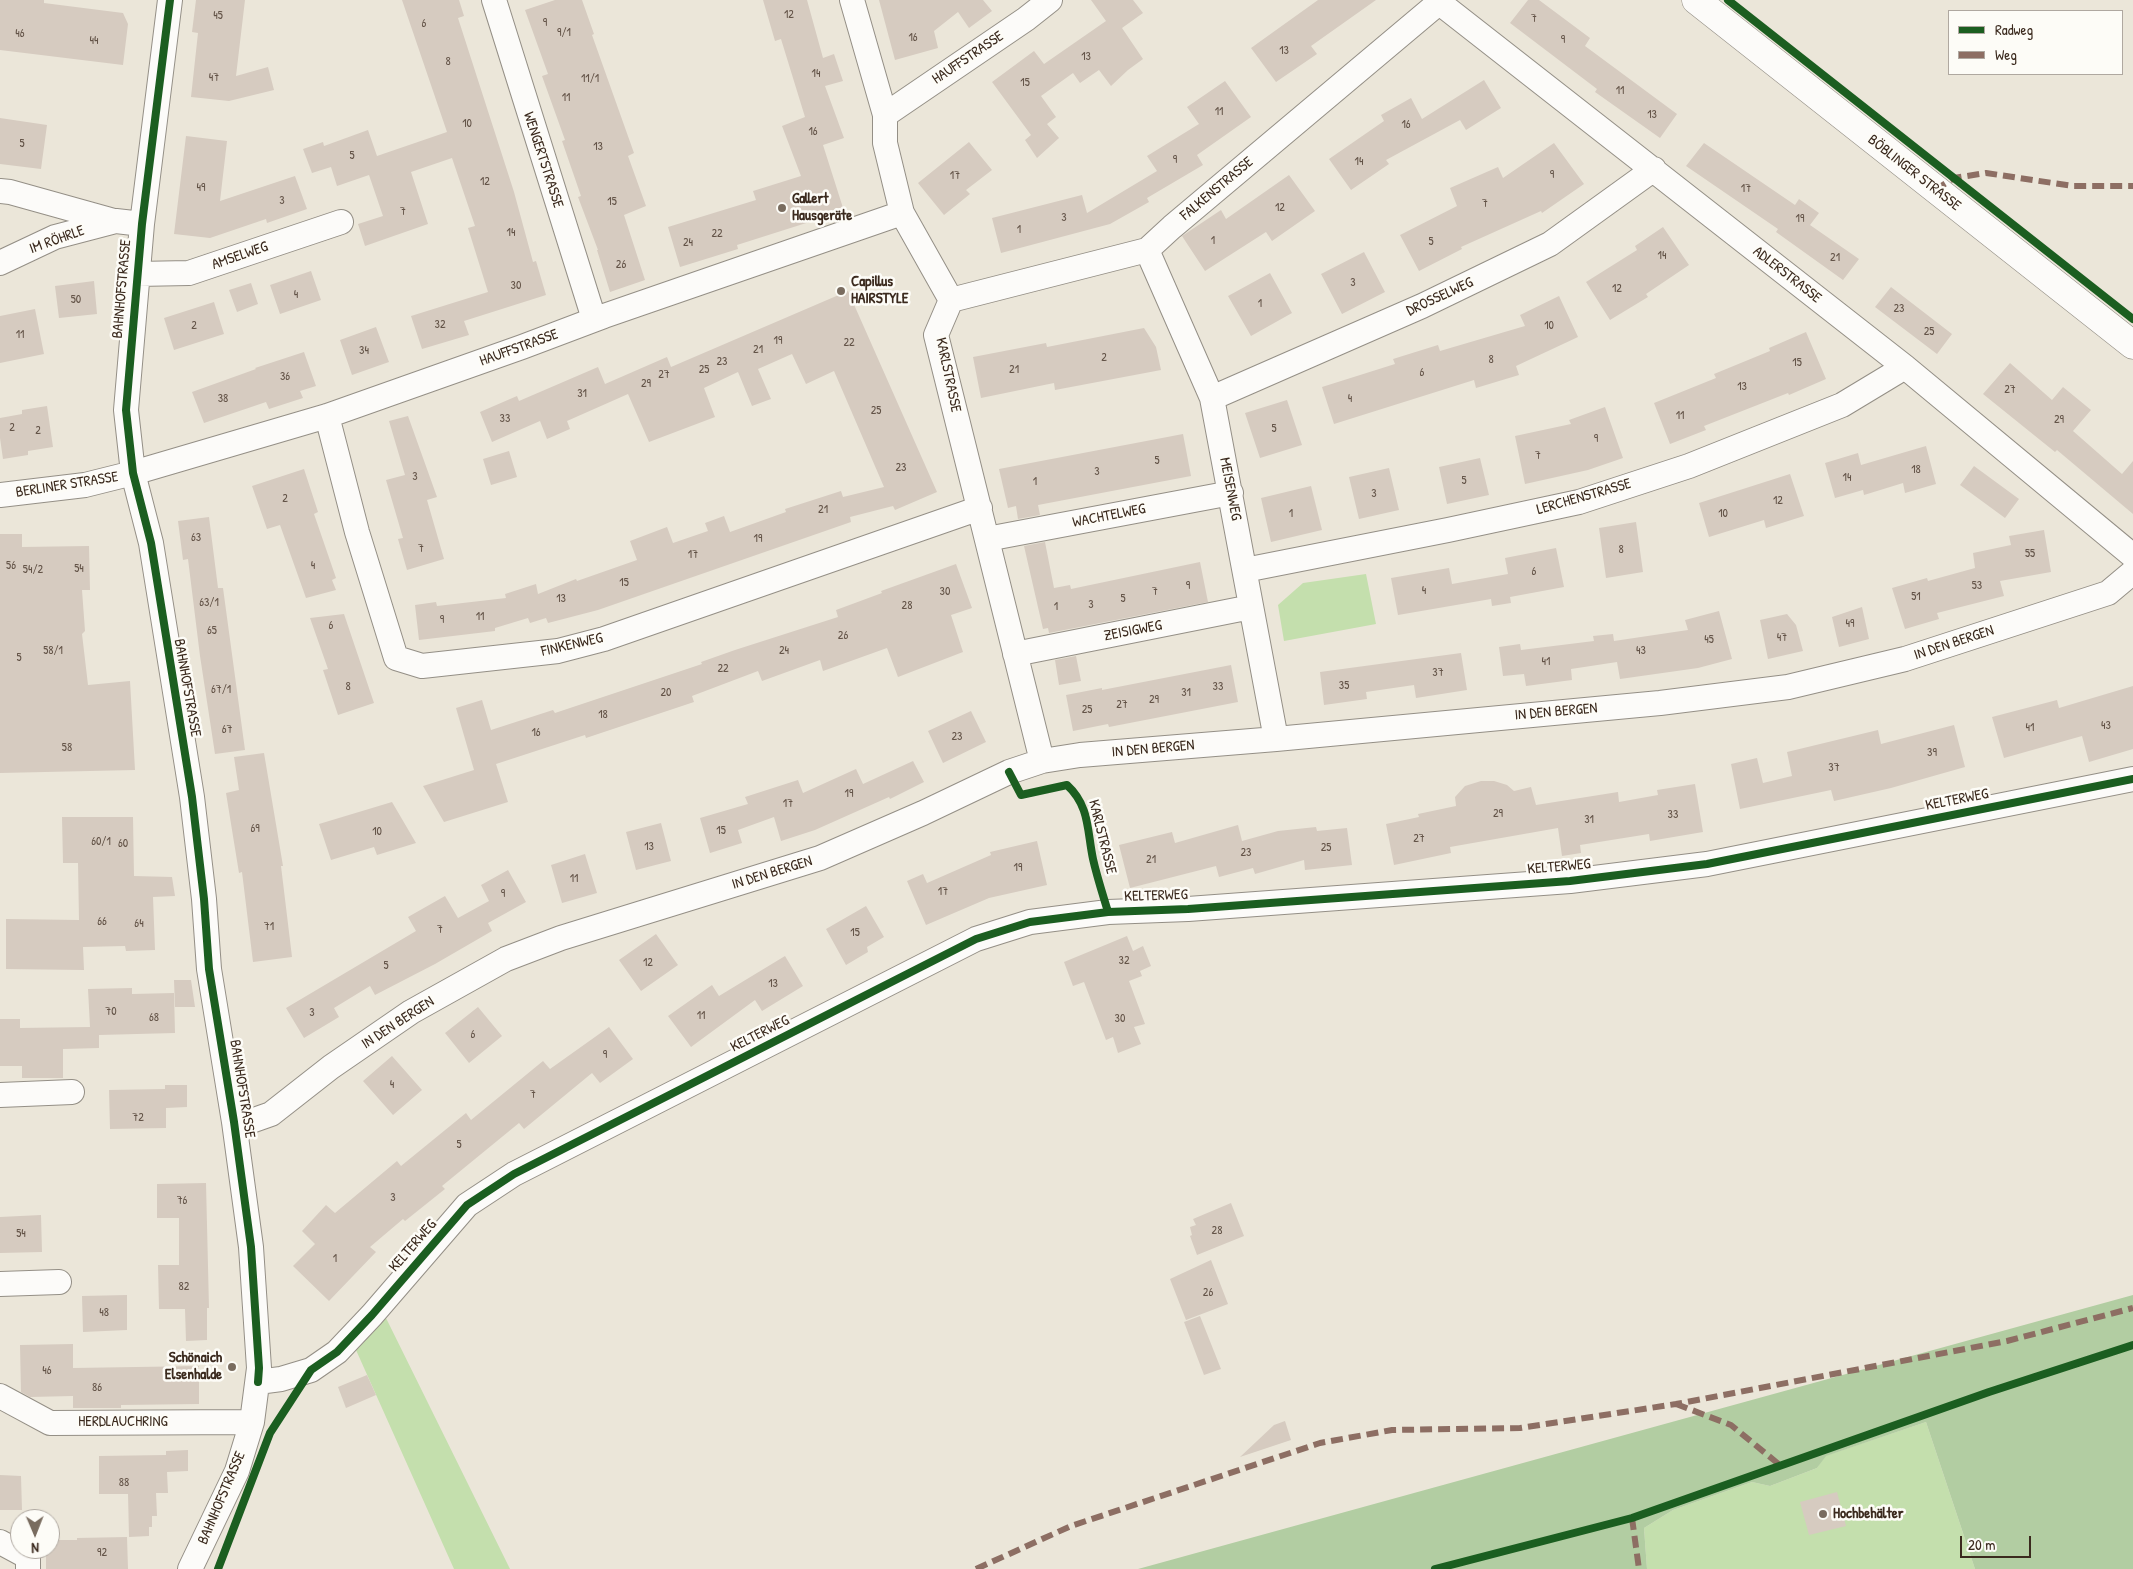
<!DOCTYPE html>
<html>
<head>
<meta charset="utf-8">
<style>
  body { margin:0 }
  #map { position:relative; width:2133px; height:1569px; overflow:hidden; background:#ebe6d9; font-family:"Patrick Hand",sans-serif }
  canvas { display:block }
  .legend { position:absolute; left:1948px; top:10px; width:175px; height:65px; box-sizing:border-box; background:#fdfcf7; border:1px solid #afa8a0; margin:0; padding:6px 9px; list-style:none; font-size:15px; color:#3b2a1e }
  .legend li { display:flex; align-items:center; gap:10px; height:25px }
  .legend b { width:25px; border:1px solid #afa8a0 }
  .north { position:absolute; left:10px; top:1509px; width:50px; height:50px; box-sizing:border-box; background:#fdfcf7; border:1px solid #afa8a0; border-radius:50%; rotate:179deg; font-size:14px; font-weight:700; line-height:20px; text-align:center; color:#3b2a1e }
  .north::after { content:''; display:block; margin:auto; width:18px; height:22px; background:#796c5f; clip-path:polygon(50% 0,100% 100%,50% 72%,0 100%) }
  .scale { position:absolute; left:1960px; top:1536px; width:71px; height:22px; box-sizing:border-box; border:2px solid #3b2a1e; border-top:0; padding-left:6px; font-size:15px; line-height:18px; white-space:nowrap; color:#3b2a1e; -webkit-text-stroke:4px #fdfcf7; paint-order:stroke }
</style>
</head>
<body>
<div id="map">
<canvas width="2133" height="1569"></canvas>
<ul class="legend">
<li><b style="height:6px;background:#1b5e20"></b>Radweg</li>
<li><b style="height:6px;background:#8d6e63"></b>Weg</li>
</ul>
<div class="north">N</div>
<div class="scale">20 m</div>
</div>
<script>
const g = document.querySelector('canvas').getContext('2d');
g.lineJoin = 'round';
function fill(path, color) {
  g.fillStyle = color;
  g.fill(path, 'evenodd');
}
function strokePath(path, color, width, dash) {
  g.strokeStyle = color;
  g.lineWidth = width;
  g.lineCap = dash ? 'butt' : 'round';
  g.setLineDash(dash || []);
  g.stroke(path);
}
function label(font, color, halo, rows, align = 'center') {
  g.font = font + ' "Patrick Hand",sans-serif';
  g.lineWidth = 5;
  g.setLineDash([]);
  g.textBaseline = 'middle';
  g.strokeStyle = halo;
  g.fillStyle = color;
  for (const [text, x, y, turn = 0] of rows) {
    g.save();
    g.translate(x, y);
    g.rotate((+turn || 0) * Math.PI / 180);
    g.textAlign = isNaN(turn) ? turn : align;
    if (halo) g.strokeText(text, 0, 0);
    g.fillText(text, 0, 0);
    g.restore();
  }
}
fill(new Path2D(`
  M1366,574l10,50 -92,17 -6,-36 25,-22z
  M386,1318l124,251h-56l-98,-219z
  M1926,1422l49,147h-328l-3,-41 29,-18 79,-28 18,4 47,-18 8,-12z`), '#c4dfad');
fill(new Path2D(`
  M2133,1295v274h-158l-49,-147 -100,34 -9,12 -47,18 -18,-4 -79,28 -29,18 3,41h-509z`), '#b2cda2');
fill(new Path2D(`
  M0,0h44v3l79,10 5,11 -5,41 -123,-15z
  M196,0h49l-9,76 32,-9 6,23 -45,11 -38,-4 7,-64 -6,-1z
  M402,0h57l5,16 -6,2 56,174 19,70 3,-1 10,34 -82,26 5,14 -47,14 -11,-33 77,-24 -20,-64 7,-2 -23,-68 -41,14 17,52 -63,22 -7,-22 25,-8 -14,-41 -32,11 -6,-19 -19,6 -9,-24 20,-7 1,4 44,-16 9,26 70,-24z
  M555,0h27l12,34 -2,1 42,118 -6,3 18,50 -22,9 21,65 -35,12 -13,-42h1l-20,-53 3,-1 -19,-55 3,-1 -23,-64 6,-2 -23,-64z
  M763,0h44l16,58 11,-4 9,27 -18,5 19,52 -21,7 21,66 -107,34 1,4 -58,18 -12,-40 88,-27 -3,-9 48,-15 -19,-50 23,-9 -24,-78 -6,2z
  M879,0h104l9,11 -23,17 -11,-16 -24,19 4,17 -43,12z
  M1091,0h42l10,13 -21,15 21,31 -15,11 -17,16 -12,-16 -19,13 -7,-10 -32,23 15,21 -9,7 12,14 -22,20 -12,-18 6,-5 -39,-53 42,-31 10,13 62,-43z
  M1318,0h58l-65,46 6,8 -41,28 -25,-34z
  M1528,0h11l51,38 -5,8 92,68 -17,24 -65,-46 2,-3 -87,-66z
  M1484,80l17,28 -35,22 -6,-10 -74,40 3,4 -38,26 -22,-31 55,-38 -3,-6 30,-17 11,21z
  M1225,81l26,36 -54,38 6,10 -56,33 2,4 -39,22 -109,29 -9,-35 90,-23 5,18 70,-42 -10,-15 52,-32 -12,-17z
  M0,118l47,7 -6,44 -41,-5z
  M186,136l41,5 -7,60 75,-25 12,33 -40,14 -1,-4 -56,19 -36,-4z
  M969,142l23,28 -26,20 4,4 -26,21 -26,-32z
  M1554,143l30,41 -42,29 -1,-2 -80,36 1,2 -43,22 -19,-36 57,-29 -7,-18 48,-21 5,11z
  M1704,143l91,62 4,-6 20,14 -9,12 49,34 -16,21 -67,-48 2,-3 -92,-63z
  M1289,175l26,36 -43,30 -6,-9 -61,39 -23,-35 39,-26 5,9z
  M1663,227l26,38 -43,29 2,3 -38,23 -24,-38 51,-32 -2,-4z
  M1364,252l21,40 -43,22 -21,-40z
  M311,271l10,29 -41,14 -10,-29z
  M1270,273l22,40 -41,23 -23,-40z
  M94,281l3,33 -38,4 -4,-32z
  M251,283l7,21 -21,8 -8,-22z
  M1891,287l61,47 -15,20 -62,-47z
  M848,291l89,201 -42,18 -2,-4 -43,11 1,5 -253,88 -50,13 -2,-5 -16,5 -2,-5 -33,10v3l-76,9 -4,-35 21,-3 1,4 69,-8 -1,-4 31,-10 2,10 38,-15 1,2 60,-21 -7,-19 37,-14 6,16 35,-12 -3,-8 19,-7 6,16 56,-20 -1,-3 56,-18 2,6 41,-10 -50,-116 -28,13 -14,-30 -34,15 13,30 -19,7 -14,-34 -34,16 11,29 -66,25 -21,-48 -61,27 3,8 -23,10 -7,-18 -48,21 -12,-30 37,-16 2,5 79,-34 7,17 62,-27 4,10z
  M1559,296l19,41 -62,29 3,9 -43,13 -2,-8 -140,44 -12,-37 73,-23 -2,-5 45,-14 2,6 85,-25 -5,-11z
  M214,302l10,32 -50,16 -10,-32z
  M35,309l9,45 -44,9v-47z
  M376,327l13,35 -37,13 -12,-35z
  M1144,328l12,19 5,23 -106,20 -1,-7 -73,15 -8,-41 73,-14 1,4z
  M1806,332l20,47 -37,16 -1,-2 -84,33 2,4 -36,14 -16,-41 62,-25 -2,-4 56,-23 -1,-3z
  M304,352l12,34 -16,5 3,7 -34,11 -3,-7 -62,21 -12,-31 64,-23 -1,-1z
  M2010,363l42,37 11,-13 28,23 -18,21 49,43 11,-13v53l-76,-64 -2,2 -72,-58z
  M1287,400l15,45 -42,13 -15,-45z
  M47,406l6,41 -25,4v4l-25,4 -3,-21v-20l22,-4v-4z
  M1605,407l18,51 -35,12 -63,14 -10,-48 56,-12 -2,-4z
  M408,416l29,81 -10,3 17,59 -37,11 -9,-31 5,-1 -17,-58 19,-5 -16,-54z
  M1183,434l8,42 -153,29 2,10 -22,4 -2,-13 -8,2 -9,-39z
  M1926,446l10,38 -31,9 -2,-10 -39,12 -1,-5 -28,8 -10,-35 33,-10 3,12z
  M509,451l8,26 -26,8 -8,-26z
  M1480,458l9,37 -42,9 -8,-37z
  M1974,466l45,33 -14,19 -45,-33z
  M1389,468l10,42 -40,9 -10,-42z
  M304,469l14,43 -4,2 22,64 -4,2 4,10 -30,8 -26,-73 -13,4 -15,-43z
  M1790,474l14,42 -38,12 -2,-8 -55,17 -10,-34z
  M1311,486l11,44 -51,12 -10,-44z
  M209,517l9,71h5l22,162 -30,4 -15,-98 -12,-97 -5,1 -5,-39z
  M1636,522l7,50 -37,6 -7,-50z
  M2044,530l7,42 -51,9 4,15 -67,17 2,6 -34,10 -13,-41 35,-10 1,3 47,-13 -2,-15 38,-8 -2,-9z
  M0,534h22v13l67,-1 1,44h-8l3,41 -3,3 6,51 42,-4 5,89 -135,3z
  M1045,542l9,46 16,-3 1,4 129,-27 8,40 -159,31 -1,-5 -5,1 -19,-83z
  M1556,548l8,39 -54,10 1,6 -19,3 -1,-7 -93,16 -7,-37 58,-10 3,16 56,-10 -3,-16z
  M956,564l16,44 -21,7 12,37 -65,25 -11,-29 -64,23 -3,-11 -58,21 -4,-10 -66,25 2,6 -108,36 -1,-3 -89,29 12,38 -64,20 -21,-36 51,-16 -18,-62 26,-8 9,30 62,-20 2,3 147,-49 -1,-2 34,-12 103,-33 -2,-7 46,-17 -1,-2z
  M1862,607l7,32 -30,8 -7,-30z
  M1719,611l13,48 -34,9 -78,11 -3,-17 -46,7 1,11 -46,6 -2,-12 -21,2 -4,-29 21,-3 1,6 73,-9 -1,-5 20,-2 1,7 74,-11 -3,-10z
  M344,614l30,89 -36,12 -15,-45 5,-1 -18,-51z
  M1787,614l9,11 7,26 -35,8 -8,-39z
  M1461,653l6,37 -51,8 -2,-13 -48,7 1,7 -43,6 -4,-33z
  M1076,656l5,25 -22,4 -4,-25z
  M1231,665l7,37 -129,25 -1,-3 -35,7 -7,-36 36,-7v2z
  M2133,686v63l-44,13 -7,-26 -78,22 -12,-41 65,-17 2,8z
  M971,711l15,31 -43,21 -15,-32z
  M1954,725l11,42 -74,21 -57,13 -3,-11 -91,19 -9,-45 26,-6 6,25 29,-7 -5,-24 91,-22 3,14z
  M264,753l19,113h-2l11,91 -39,5 -11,-90 -3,1 -13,-80 13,-3 -5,-33z
  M913,761l11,21 -34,17 -1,-2 -74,33 -34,11 -7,-24 -36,13 4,13 -32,10 -10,-35 48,-14 -3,-7 53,-17 5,13 53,-24 7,15z
  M1481,781h13l13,4 7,6 17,-4 5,18 82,-13 1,10 39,-7 -1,-5 38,-6 8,48 -53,9 -1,-7 -69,11 1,8 -19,3 -4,-28 -108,19 1,6 -57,12 -8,-41 33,-7 -1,-3 38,-8 -1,-9 10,-11z
  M392,802l24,41 -39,12 -3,-8 -43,13 -12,-36z
  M62,817h71l1,59 38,1 3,19 -22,1 2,53 -29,1 -1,-5 -42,1 1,23 -78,-1v-50l73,1 -1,-57h-15z
  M661,823l10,38 -35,9 -10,-38z
  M1238,825l4,16 36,-10 38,-4 1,4 30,-3 5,37 -47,5 -1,-10 -49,14 -2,-6 -34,9 -3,-11 -86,22 -11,-43 53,-13 3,11z
  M1037,841l10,44 -58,13 -63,27 -19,-44 16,-7 4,9 64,-28 -1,-3z
  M585,854l12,39 -35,10 -11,-38z
  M508,870l18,32 -38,21 4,8 -57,33 -60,31 -5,-9 -36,22 5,9 -35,21 -18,-30 130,-77 -8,-14 37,-21 13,22 31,-17 -8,-16z
  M866,906l18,31 -17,10 1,5 -22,13 -20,-36z
  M656,934l22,31 -37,26 -22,-31z
  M1127,936l6,15 10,-5 8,20 -11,5 2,5 -13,5 16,43 -11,3 7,17 -23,9 -5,-16 -7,3 -22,-58 -11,4 -9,-24z
  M785,956l18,30 -41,25 -7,-11 -64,47 -23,-31 44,-31 7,11z
  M174,980h17l4,27h-20z
  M132,988v6l42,-1 1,40 -76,2v13l-36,1v29h-41v-12h-22v-47h20v9l70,-1 -2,-38z
  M478,1007l24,29 -33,27 -24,-30z
  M609,1027l24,32 -33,24 -8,-10 -68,56 -5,-6 -77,63 3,3 -40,32 -2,-2 -33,28 6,5 -47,49 -36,-35 22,-22 -13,-13 24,-26 9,8 62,-52 4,5 65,-53 5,7 72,-59 7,8z
  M392,1056l30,34 -29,25 -30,-34z
  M165,1085h22v22l-21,1v20l-56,1 -1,-39 56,-1z
  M206,1183l3,125h-2v32l-21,1 -1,-32h-26l-1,-44h21v-47h-22v-34z
  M1231,1203l13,33 -47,19 -7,-19 2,-1 -2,-8 6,-2 -3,-6z
  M41,1215l1,37 -42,1v-36z
  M1211,1260l17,44 -42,16 -16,-41z
  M127,1295v35l-44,2 -1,-36z
  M1200,1316l21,53 -17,6 -20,-53z
  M73,1344v24l126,-2v38l-78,1v3h-48v-12l-43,1 -9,-5 -1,-47z
  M367,1375l9,20 -30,13 -8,-21z
  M1285,1421l6,19 -51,17 34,-32z
  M188,1450v21l-21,1 1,21h-12l1,23h-5v11h-3v9l-20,1 -1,-43h-29v-38l67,-1v-4z
  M0,1475l21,1 1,34h-22z
  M1837,1492l9,34 -37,9 -9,-33z
  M127,1537l1,32h-82v-20h4v-9h27v-2z`), '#d6cbc0');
const minor = new Path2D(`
  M170,0l-28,224 -16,186 7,63 18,70 41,254 12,102 5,70 25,153 17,125 8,121 -7,54 -15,49 -47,98
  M494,0l100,319
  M852,0l33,115v28l17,70 49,87 -15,35 106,426
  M1436,0l469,367 228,189
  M885,115l141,-96 24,-19
  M0,191l10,1 104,29
  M1147,250l65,148 64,341
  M0,263l55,-26 61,-16 26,3
  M137,274l52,-1 152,-51
  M951,300l196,-50 25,-23 270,-227
  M1212,398l210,-92 128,-62 104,-75
  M327,416l30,116 39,126 26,8 136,-15 46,-12 376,-131
  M0,495l85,-10 48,-12 194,-57 195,-69 82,-31 298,-103
  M987,539l244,-46
  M1245,570l203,-40 131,-28 110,-36 153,-61 63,-38
  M1015,654l236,-47
  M0,1095l72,-3
  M234,1122l20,-2 17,-6 60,-47 80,-55 95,-53 55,-21 259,-80 103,-45 86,-41 33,-11 38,-6 196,-16 384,-36 128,-16 117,-28 203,-66 25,-21
  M0,1284l59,-2
  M258,1382l23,-3 30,-9 26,-18 35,-37 95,-110 47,-31 462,-235 54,-17 78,-10 80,-3 382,-28 137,-17 426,-85
  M0,1396l50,27 202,-1
  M0,1542l28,15v12`);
const major = new Path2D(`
  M1696,0l437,345`);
strokePath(minor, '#948f86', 26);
strokePath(major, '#948f86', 29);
strokePath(minor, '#fcfbf9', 24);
strokePath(major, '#fcfbf9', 28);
strokePath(new Path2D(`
  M1935,190l19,-12 32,-5 87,13h60
  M1676,1404l55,21 50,41
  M1632,1518l7,51
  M976,1569l95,-43 249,-83 72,-13 128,-2 156,-24 331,-63 126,-33`), '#8d6e63', 6, [12, 6]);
strokePath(new Path2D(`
  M170,0l-28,224 -16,186 7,63 18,70 41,254 12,102 5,70 25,153 17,125 8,121 -1,14
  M1728,0l405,319
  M1009,772l12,23 46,-10c23,21 20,46 26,74 4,18 10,36 15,53
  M218,1569l52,-136 41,-63 26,-18 35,-37 95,-110 47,-31 462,-235 54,-17 78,-10 80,-3 382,-28 137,-17 426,-85
  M1435,1569l197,-51 357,-126 144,-47`), '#1b5e20', 8);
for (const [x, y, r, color] of [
  [782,208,5,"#796c5f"],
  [841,291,5,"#796c5f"],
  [232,1367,5,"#796c5f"],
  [1823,1514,5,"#796c5f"]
]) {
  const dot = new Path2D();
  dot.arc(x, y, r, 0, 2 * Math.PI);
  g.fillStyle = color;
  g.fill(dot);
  strokePath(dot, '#fdfcf7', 2);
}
label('12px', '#625246', null, [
  ["12",789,15],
  ["45",218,16],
  ["7",1534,19],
  ["9",545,23],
  ["6",424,24],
  ["9/1",564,33],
  ["46",20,34],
  ["16",913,38],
  ["9",1563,40],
  ["44",94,41],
  ["13",1284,51],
  ["13",1086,57],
  ["8",448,62],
  ["14",816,74],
  ["47",214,78],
  ["11/1",590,79],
  ["15",1025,83],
  ["11",1620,91],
  ["11",566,98],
  ["11",1219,112],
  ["13",1652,115],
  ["10",467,124],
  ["16",1406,125],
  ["16",813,132],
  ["5",22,144],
  ["13",598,147],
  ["5",352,156],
  ["9",1175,160],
  ["14",1359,162],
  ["9",1552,175],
  ["17",955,176],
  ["12",485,182],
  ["49",201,188],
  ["17",1746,189],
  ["3",282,201],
  ["15",612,202],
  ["7",1485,204],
  ["12",1280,208],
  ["7",403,212],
  ["3",1064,218],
  ["19",1800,219],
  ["1",1019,230],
  ["14",511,233],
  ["22",717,234],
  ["1",1213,241],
  ["5",1431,242],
  ["24",688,243],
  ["14",1662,256],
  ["21",1835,258],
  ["26",621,265],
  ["3",1353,283],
  ["30",516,286],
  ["12",1617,289],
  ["4",296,295],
  ["50",76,300],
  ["1",1260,304],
  ["23",1899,309],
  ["32",440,325],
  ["2",194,326],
  ["10",1549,326],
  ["25",1929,332],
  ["11",20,335],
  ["19",778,341],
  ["22",849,343],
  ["21",758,350],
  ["34",364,351],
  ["2",1104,358],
  ["8",1491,360],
  ["23",722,362],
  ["15",1797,363],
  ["25",704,370],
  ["21",1014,370],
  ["6",1422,373],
  ["27",664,375],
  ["36",285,377],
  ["29",646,384],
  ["13",1742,387],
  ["27",2010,390],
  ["31",582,394],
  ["38",223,399],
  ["4",1350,399],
  ["25",876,411],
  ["11",1680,416],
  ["33",505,419],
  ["29",2059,420],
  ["2",12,428],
  ["5",1274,429],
  ["2",38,431],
  ["9",1596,439],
  ["7",1538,456],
  ["5",1157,461],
  ["23",901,468],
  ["18",1916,470],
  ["3",1097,472],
  ["3",415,477],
  ["14",1847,478],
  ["5",1464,481],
  ["1",1035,482],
  ["3",1374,494],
  ["2",285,499],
  ["12",1778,501],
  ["21",823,510],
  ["1",1291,514],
  ["10",1723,514],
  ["63",196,538],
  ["19",758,539],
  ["7",421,549],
  ["8",1621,550],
  ["55",2030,554],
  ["17",693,555],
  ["56",11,566],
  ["4",313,566],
  ["54",79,569],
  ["54/2",33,570],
  ["6",1534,572],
  ["15",624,583],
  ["9",1188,586],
  ["53",1977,586],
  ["4",1424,591],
  ["30",945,592],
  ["7",1155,592],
  ["51",1916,597],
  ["13",561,599],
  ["5",1123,599],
  ["63/1",209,603],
  ["3",1091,605],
  ["28",907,606],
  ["1",1056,607],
  ["11",480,617],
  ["9",442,620],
  ["49",1850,624],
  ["6",331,626],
  ["65",212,631],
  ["26",843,636],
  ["47",1782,638],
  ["45",1709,640],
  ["58/1",53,651],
  ["24",784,651],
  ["43",1641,651],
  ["5",19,658],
  ["41",1546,662],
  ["22",723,669],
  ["37",1438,673],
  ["35",1344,686],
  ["8",348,687],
  ["33",1218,687],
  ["67/1",221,690],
  ["20",666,693],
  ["31",1186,693],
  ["29",1154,700],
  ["27",1122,705],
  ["25",1087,710],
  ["18",603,715],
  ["43",2106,726],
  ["41",2030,728],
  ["67",227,730],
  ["16",536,733],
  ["23",957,737],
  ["58",67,748],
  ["39",1932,753],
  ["37",1834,768],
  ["19",849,794],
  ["17",788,804],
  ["29",1498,814],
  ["33",1673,815],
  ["31",1589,820],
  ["69",255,829],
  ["15",721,831],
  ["10",377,832],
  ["27",1419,839],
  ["60/1",101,842],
  ["60",123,844],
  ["13",649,847],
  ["25",1326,848],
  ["23",1246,853],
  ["21",1151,860],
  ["19",1018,868],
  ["11",574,879],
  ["17",943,892],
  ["9",503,894],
  ["66",102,922],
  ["64",139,924],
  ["71",269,927],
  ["7",440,930],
  ["15",855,933],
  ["32",1124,961],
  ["12",648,963],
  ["5",386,966],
  ["13",773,984],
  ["70",111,1012],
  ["3",312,1013],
  ["11",701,1016],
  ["68",154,1018],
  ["30",1120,1019],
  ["6",473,1035],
  ["9",605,1055],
  ["4",392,1085],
  ["7",533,1095],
  ["72",138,1118],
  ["5",459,1145],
  ["3",393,1198],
  ["76",182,1201],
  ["28",1217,1231],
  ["54",21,1234],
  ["1",335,1259],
  ["82",184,1287],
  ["26",1208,1293],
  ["48",104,1313],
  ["46",47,1371],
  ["86",97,1388],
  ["88",124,1483],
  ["92",102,1553]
]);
label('15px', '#3b2a1e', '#fdfcf7', [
  ["HAUFFSTRASSE",968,58,-34],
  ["WENGERTSTRASSE",543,160,72],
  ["BÖBLINGER STRASSE",1914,173,38],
  ["FALKENSTRASSE",1217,189,-40],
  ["IM RÖHRLE",57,240,-20],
  ["AMSELWEG",240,256,-19],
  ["ADLERSTRASSE",1787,275,38],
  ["BAHNHOFSTRASSE",122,289,-85],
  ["DROSSELWEG",1440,297,-25],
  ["HAUFFSTRASSE",519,348,-20],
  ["KARLSTRASSE",948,375,78],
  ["BERLINER STRASSE",67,485,-9],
  ["MEISENWEG",1230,489,79],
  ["LERCHENSTRASSE",1584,497,-16],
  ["WACHTELWEG",1109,516,-11],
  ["ZEISIGWEG",1133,631,-11],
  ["IN DEN BERGEN",1954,643,-18],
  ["FINKENWEG",572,645,-13],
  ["BAHNHOFSTRASSE",187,688,80],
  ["IN DEN BERGEN",1556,712,-5],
  ["IN DEN BERGEN",1153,749,-5],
  ["KELTERWEG",1957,800,-11],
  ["KARLSTRASSE",1102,837,76],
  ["KELTERWEG",1559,867,-5],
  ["IN DEN BERGEN",772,873,-17],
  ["KELTERWEG",1156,896,-2],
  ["IN DEN BERGEN",398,1023,-33],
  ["KELTERWEG",760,1034,-27],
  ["BAHNHOFSTRASSE",242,1089,81],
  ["KELTERWEG",413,1246,-49],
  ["HERDLAUCHRING",123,1422],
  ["BAHNHOFSTRASSE",222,1498,-67]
]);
label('bold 15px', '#3b2a1e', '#fdfcf7', [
  ["Gallert",792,199],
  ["Hausgeräte",792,216],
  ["Capillus",851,282],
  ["HAIRSTYLE",851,299],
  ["Schönaich",222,1358,"right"],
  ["Elsenhalde",222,1375,"right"],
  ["Hochbehälter",1833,1514]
], 'left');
</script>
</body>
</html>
